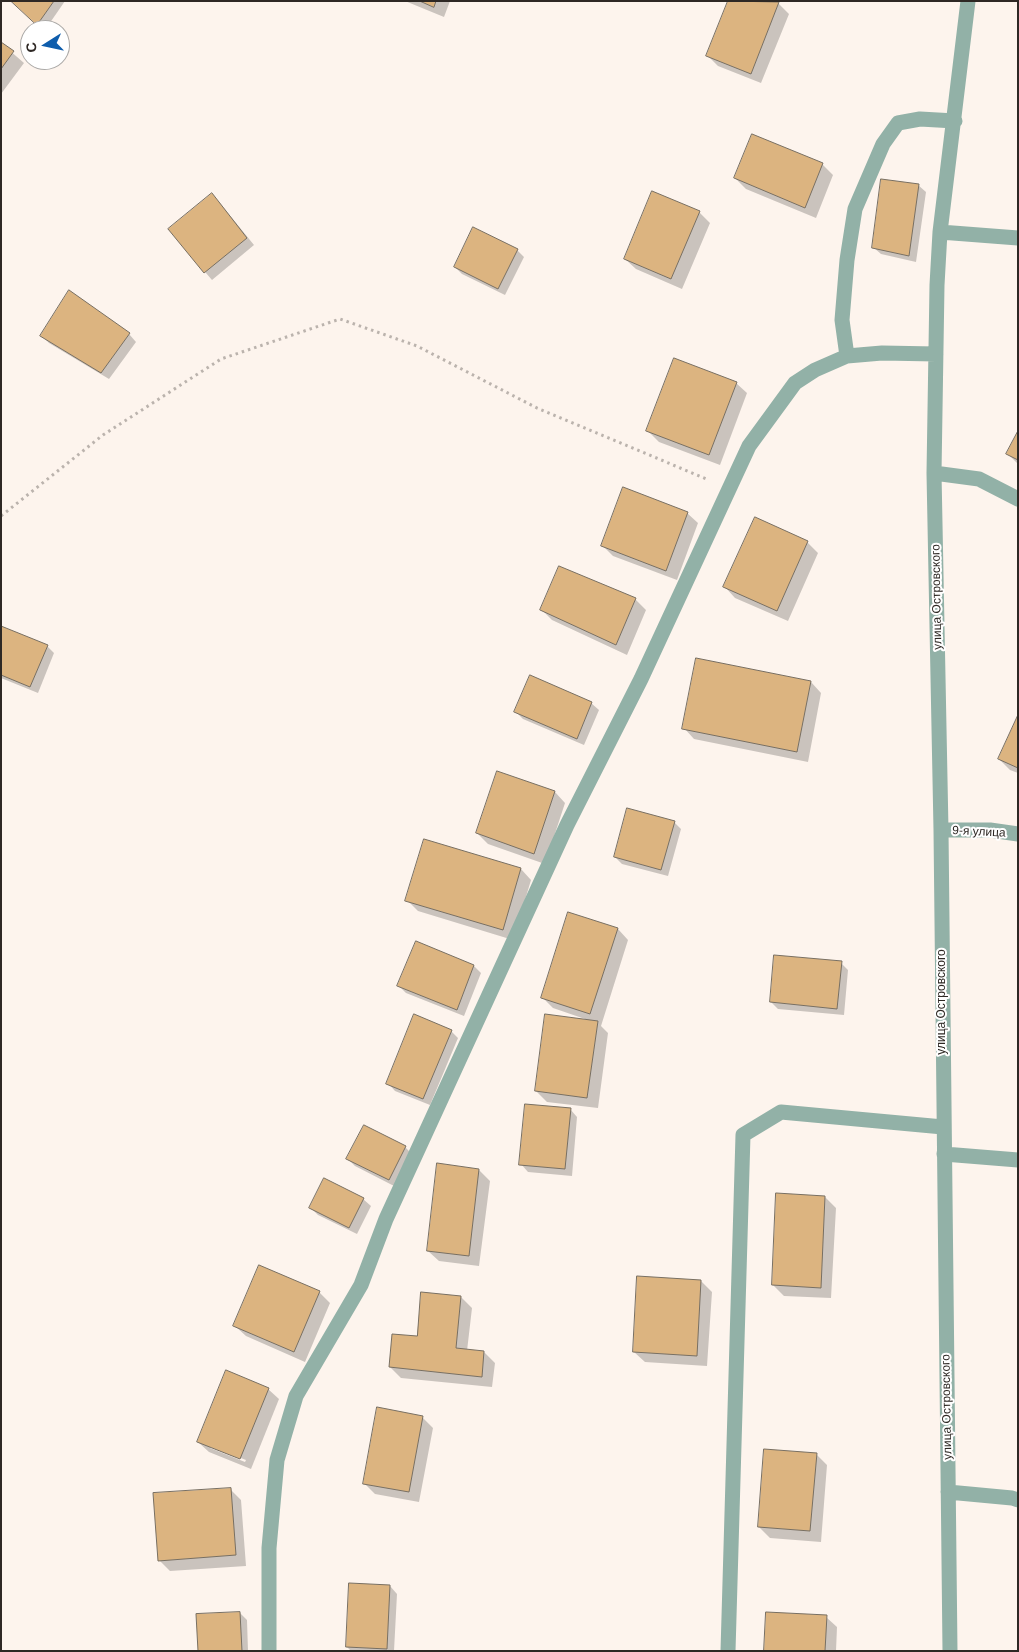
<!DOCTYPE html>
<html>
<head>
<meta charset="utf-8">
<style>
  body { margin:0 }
  #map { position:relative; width:1019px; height:1652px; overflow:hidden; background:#fdf4ed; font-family:Arial,sans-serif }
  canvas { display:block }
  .frame { position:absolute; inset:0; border:2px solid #2e2824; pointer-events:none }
  .north { position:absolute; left:20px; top:20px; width:50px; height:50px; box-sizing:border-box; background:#fff; border:1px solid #aba9a7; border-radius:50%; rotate:260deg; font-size:14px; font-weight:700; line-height:20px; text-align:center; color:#2e2824 }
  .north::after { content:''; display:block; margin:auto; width:18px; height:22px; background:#0e5dac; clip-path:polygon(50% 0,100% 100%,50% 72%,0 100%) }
</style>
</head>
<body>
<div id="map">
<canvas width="1019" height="1652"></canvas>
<div class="frame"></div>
<div class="north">С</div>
</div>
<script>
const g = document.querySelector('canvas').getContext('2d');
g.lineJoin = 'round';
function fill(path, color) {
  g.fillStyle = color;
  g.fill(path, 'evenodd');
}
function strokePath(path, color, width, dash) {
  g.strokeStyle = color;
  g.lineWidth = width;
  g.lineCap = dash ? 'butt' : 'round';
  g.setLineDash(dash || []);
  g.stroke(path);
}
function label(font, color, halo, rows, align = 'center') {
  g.font = font + ' Arial,sans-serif';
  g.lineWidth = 4;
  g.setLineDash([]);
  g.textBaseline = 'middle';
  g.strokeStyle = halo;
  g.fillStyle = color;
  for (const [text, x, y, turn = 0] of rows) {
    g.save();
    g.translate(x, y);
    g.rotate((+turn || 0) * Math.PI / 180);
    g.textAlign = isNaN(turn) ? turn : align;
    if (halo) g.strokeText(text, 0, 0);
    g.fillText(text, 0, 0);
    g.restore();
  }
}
fill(new Path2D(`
  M12,1h53l-20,29z
  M405,1h45l-6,16z
  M729,1h44l5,2 11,11 -28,69 -43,-17 -11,-11z
  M1,43l23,20 -23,31z
  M822,164l11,11 -17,43 -70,-29 -11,-11z
  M918,185l8,7 -10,70 -35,-8 -8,-7z
  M219,202l35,43 -42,35 -43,-50z
  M699,212l11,11 -28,66 -46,-20 -11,-10z
  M517,250l7,7 -19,38 -43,-21 -7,-7z
  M70,291l59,43 7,8 -27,37 -60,-36 -7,-7z
  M736,383l11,10 -27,72 -61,-23 -11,-11z
  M1018,434v30l-10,-10z
  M687,513l11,10 -21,57 -64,-24 -10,-10z
  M807,542l11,11 -30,68 -53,-23 -10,-11z
  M635,599l11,11 -19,45 -75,-35 -11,-11z
  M1,627l46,19 7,7 -16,40 -37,-15z
  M811,682l10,11 -13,69 -114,-23 -10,-11z
  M591,703l8,7 -15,35 -61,-26 -7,-7z
  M1018,718v55l-8,-3 -11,-11z
  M498,773l57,19 10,11 -20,61 -57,-20 -11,-11z
  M674,822l7,7 -13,47 -46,-12 -7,-7z
  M521,869l10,11 -18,60 -95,-29 -11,-11z
  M569,914l49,15 10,11 -27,86 7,7 -10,75 -51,-6 -11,-11 52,-71 -35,-12 -11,-11z
  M841,963l7,7 -4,45 -66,-6 -7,-7z
  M474,966l7,7 -17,43 -58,-23 -7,-7z
  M451,1031l7,7 -28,67 -35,-14 -7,-8z
  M570,1109l7,8 -5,59 -44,-4 -7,-8z
  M405,1147l7,7 -16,33 -41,-21 -7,-7z
  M479,1170l11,11 -11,85 -40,-5 -11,-10z
  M825,1197l11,11 -5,90 -47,-2 -11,-11z
  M363,1199l8,7 -14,28 -39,-19 -7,-7z
  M701,1281l11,11 -5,74 -62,-4 -11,-10z
  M319,1292l11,11 -25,59 -59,-26 -11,-10z
  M461,1297l11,11 -5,43 17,1 11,11 -3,24 -91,-9 -11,-11 28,-30z
  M268,1389l11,10 -28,70 -42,-17 -11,-10zM210,1446l36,14 -1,2 -35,-14z
  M422,1417l11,11 -14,74 -44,-8 -11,-11z
  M816,1454l11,11 -6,77 -51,-4 -11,-11z
  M230,1489l11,11 5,66 -76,5 -11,-11z
  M390,1586l7,8 -3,57h-43l-4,-4z
  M240,1613l7,7 1,31h-49z
  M826,1617l11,10 -1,24h-70z`), '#0003');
const building = new Path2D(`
  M11,1h43l-17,24z
  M420,1h16l-2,6z
  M728,1l51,1 -28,72 -45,-18z
  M1,42l13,9 -13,18z
  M752,134l71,29 -18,45 -71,-30z
  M881,179l38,5 -10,72 -37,-8z
  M652,191l48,20 -29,68 -47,-20z
  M212,193l35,45 -43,35 -36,-44z
  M473,227l45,22 -20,40 -44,-22z
  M69,290l61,43 -29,40 -61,-37z
  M674,358l63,24 -28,73 -63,-24z
  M1018,431v29l-12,-6z
  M623,487l65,25 -22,59 -65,-25z
  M755,517l53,24 -31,70 -54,-24z
  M559,566l77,32 -20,47 -76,-35z
  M1,626l47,19 -18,42 -29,-12z
  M696,658l115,23 -14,71 -115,-23z
  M530,675l62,27 -15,37 -63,-27z
  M1018,715v53l-20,-9z
  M497,771l58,20 -21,63 -58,-21z
  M627,808l48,13 -14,49 -47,-13z
  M424,839l97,29 -18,62 -98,-29z
  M568,912l50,16 -28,86 -49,-16z
  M416,941l58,24 -17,45 -60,-24z
  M774,955l68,6 -5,48 -67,-7z
  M414,1014l38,16 -29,69 -37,-15z
  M545,1014l53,7 -11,77 -52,-7z
  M525,1104l46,4 -6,61 -46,-4z
  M364,1125l42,21 -17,34 -43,-21z
  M437,1163l42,6 -10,87 -42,-5z
  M324,1178l40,20 -15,30 -40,-20z
  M776,1193l49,3 -4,92 -49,-3z
  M259,1265l61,26 -26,61 -61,-26z
  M637,1276l64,4 -4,76 -64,-4z
  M421,1292l40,4 -5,52 28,3 -2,26 -93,-10 3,-33 25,2z
  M226,1370l43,18 -29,71 -43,-17z
  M377,1407l46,9 -14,76 -46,-8z
  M764,1449l53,4 -7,78 -52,-4z
  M231,1488l5,67 -78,6 -5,-68z
  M349,1583l41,2 -3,64 -41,-2z
  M240,1612l2,39h-44l-2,-37z
  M766,1612l61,3 -2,36h-61z`);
fill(building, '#dcb480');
strokePath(building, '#786f62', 1);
strokePath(new Path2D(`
  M1,516l102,-81 118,-76 119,-40 77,27 120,62 172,72`), '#bbb3ad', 3, [2.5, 4]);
strokePath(new Path2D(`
  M940,232l78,6
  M847,356l35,-3 54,1
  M934,473l45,6 39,20
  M941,830h49l28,4
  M944,1154l74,6
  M948,1492l64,6 6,2
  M269,1651v-103l8,-88 19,-64 65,-111 25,-66 181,-394 74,-146 108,-233 46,-63 20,-13 32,-14 -5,-36 5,-60 8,-51 28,-65 15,-21 22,-4 35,2
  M728,1651l15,-516 38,-23 162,15
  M950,1651l-9,-821 -7,-357 3,-188 3,-53 28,-231`), '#92b1a7', 15);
label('12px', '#2e2824', '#fff', [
  ["улица Островского",937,597,-91],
  ["9-я улица",979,832,3],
  ["улица Островского",942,1002,-90],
  ["улица Островского",947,1407,-91]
]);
</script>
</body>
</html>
